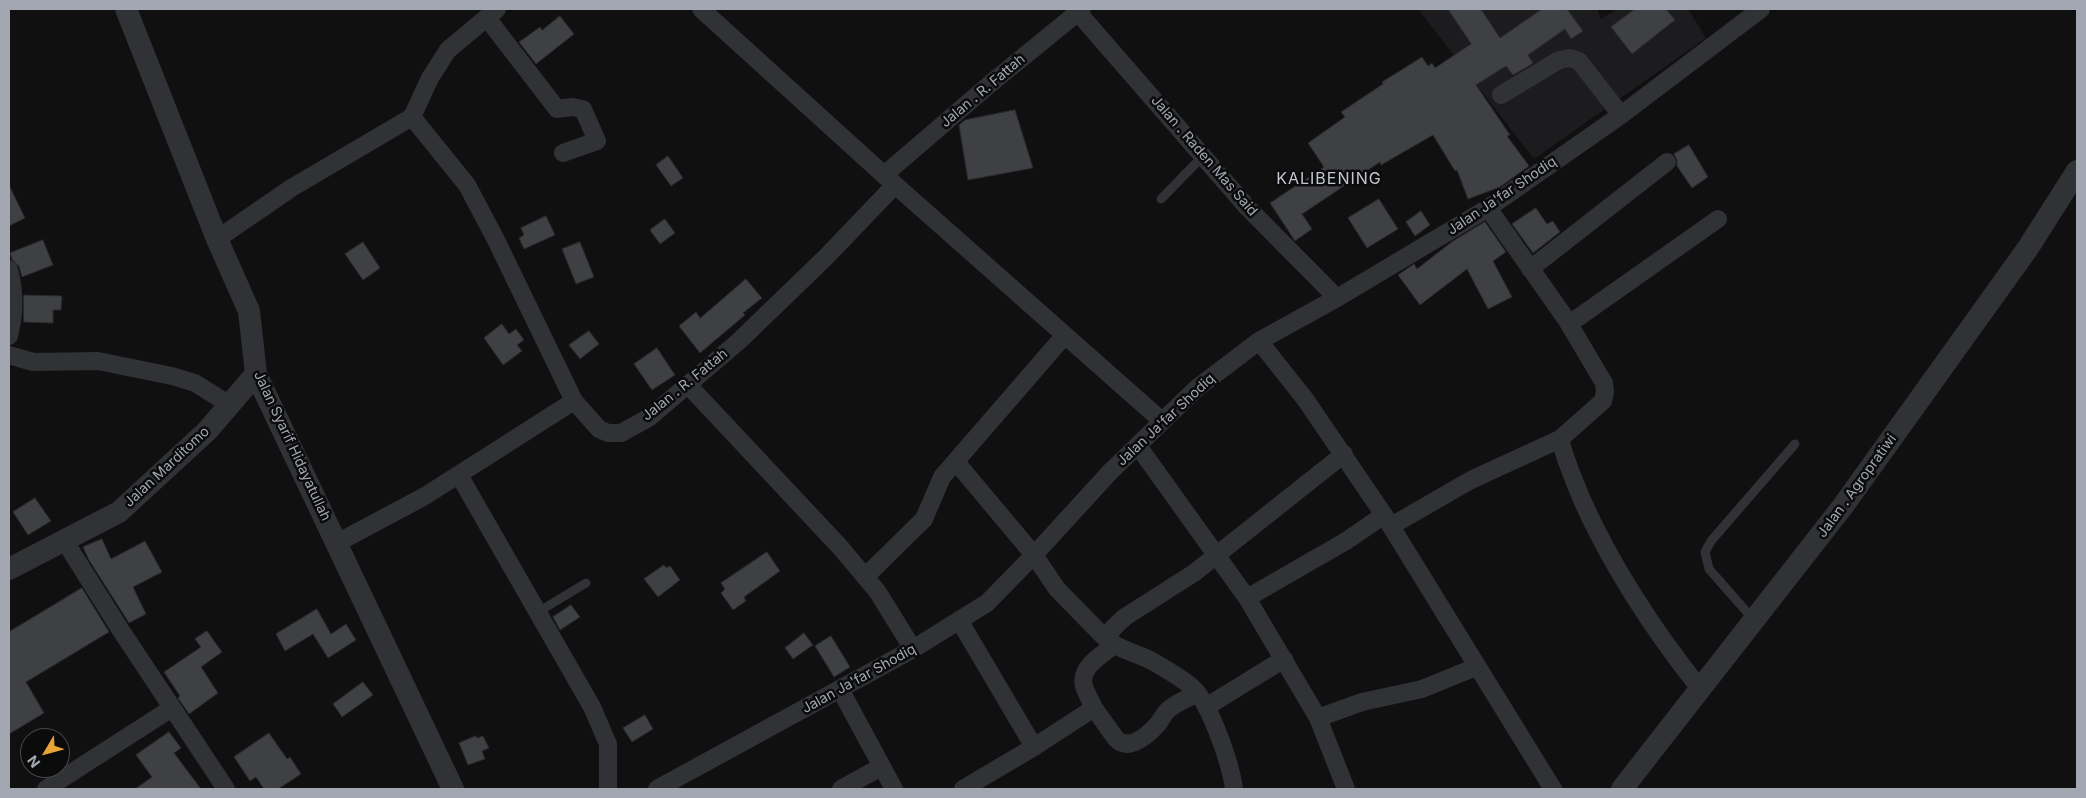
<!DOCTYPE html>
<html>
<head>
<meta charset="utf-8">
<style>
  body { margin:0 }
  #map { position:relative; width:2086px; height:798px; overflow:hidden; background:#101011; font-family:Inter,sans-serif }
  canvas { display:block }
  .frame { position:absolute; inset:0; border:10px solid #a2a7b1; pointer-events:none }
  .north { position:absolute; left:20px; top:728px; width:50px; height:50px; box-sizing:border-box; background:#0b0b0c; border:1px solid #47494e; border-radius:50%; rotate:233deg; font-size:14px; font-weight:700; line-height:20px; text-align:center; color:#a2a7b1 }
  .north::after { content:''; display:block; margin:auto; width:18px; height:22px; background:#e7a533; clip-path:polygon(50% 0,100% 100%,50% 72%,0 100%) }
</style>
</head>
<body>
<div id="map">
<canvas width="2086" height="798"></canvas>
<div class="frame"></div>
<div class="north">N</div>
</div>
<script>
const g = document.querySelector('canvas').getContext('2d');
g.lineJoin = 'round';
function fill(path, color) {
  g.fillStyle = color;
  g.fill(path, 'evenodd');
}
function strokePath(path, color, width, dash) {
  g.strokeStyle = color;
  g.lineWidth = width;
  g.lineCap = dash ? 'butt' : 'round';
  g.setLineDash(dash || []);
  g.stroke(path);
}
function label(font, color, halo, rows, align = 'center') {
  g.font = font + ' Inter,sans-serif';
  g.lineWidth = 5;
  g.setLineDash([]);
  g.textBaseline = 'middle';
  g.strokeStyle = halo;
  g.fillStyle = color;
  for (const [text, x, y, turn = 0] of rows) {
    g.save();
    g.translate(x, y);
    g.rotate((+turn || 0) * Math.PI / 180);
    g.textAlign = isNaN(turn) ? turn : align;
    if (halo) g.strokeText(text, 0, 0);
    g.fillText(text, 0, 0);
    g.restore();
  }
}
fill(new Path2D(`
  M1418,9h179l4,10 16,-10h71l18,29 -172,121z`), '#1c1c1e');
const building = new Path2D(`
  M1448,9h33l19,29 42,-29h25l16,22 -12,8 -6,-10 -37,26 5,8 -6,4 -14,8 -7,-9 -30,19 34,50 -3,1 22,30 -29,21 -32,12 -11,-29 -2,1 -22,-36 -52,30 -1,-3 -78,52 10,15 -17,12 -25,-38 54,-36 -16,-24 37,-26 -4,-5 42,-28 -1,-2 40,-25 6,9 4,-3 3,5 36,-24z
  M1635,9h31l9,11 -43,34 -21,-27z
  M560,16l14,18 -38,30 -17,-22 21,-15 2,3z
  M1015,110l18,58 -65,12 -9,-55 6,-5z
  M1689,145l19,32 -16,11 -15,-22v-6l-3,-6z
  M668,156l15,22 -12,8 -15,-21z
  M9,185l16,33 -16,8z
  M1379,199l19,30 -31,19 -19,-30z
  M1536,208l11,16 6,-3 7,11 -27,21 -21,-29z
  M1421,211l9,14 -15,11 -9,-14z
  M546,216l9,19 -31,14 -5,-11 5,-3 -3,-7z
  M665,219l10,14 -15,11 -10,-14z
  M1485,222l21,30 -13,9 19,36 -24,12 -21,-40 -47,36 -22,-30 16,-11 3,5 36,-28z
  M43,240l10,25 -31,12 -3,-11 -7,-7 -2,-6z
  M363,242l17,26 -17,12 -18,-26z
  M580,242l14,35 -18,7 -14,-35z
  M746,279l16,19 -19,15 2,2 -45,38 -21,-27 17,-14 4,6z
  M24,295l38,1 -1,14h-8v13l-29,-1z
  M502,324l7,10 7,-5 8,11 -7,5 5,6 -19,14 -19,-27z
  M589,331l10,13 -19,15 -11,-14z
  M657,348l18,27 -23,15 -18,-26z
  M35,498l16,23 -23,14 -15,-23z
  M102,539l9,20 34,-18 17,31 -29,15 13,27 -17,9 -40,-63 -6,-13z
  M767,552l13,19 -36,26 2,4 -13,9 -12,-17 4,-4 -4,-6z
  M664,565l2,3 4,-2 10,14 -22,17 -14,-18z
  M82,588l27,44 -83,50 18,31 -35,21v-102z
  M571,605l9,12 -20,13 -7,-13z
  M317,609l14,25 15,-10 10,16 -28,18 -15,-24 -28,17 -9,-17z
  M207,631l15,21 -21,15 17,26 -29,21 -11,-16 2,-2 -16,-24 37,-25 -6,-8z
  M804,633l9,12 -20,14 -8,-11z
  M831,636l19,31 -16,10 -19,-31z
  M363,682l10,13 -31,22 -9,-13z
  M645,715l8,14 -21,13 -9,-14z
  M169,732l12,16 -7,5 27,36h-66l17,-12 -16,-22z
  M269,733l18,26 3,-2 11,17 -23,15h-14l-8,-12 -6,4 -16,-24z
  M476,736l1,2 6,-2 6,12 -7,3 3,8 -17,6 -9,-22z`);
fill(building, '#3f4044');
strokePath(building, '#2a2a2d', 1);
strokePath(new Path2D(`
  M1161,199l42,-43
  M538,612l48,-29
  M1753,619l-44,-50 -4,-17 6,-11 84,-97`), '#313236', 9);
strokePath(new Path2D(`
  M701,9l183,166 278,246
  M1075,9l172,198 90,91
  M487,18l70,91 15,-2 11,2 14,32 -34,12
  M1501,95l58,-35 11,-2 9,3 42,54
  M412,117l55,68 28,53 79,163 25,28 9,4h13l29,-16 89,-76 87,-84 69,-72
  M884,175l106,-91 92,-75
  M1488,208l78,111 38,64 1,9 -2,9 -43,38c5,21 14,41 22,61 31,69 72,131 119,190
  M217,239l76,-52 119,-70 18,-39 18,-28 49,-41
  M9,269c6,25 6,42 0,67
  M1530,269l137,-107
  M1569,324l149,-105
  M1259,341l46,58 79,116 169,274
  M9,355l24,7 65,-1 74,15 23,7 35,22
  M688,385l152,162 37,44 36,58
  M1138,446l109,152 71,120 28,71
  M956,462l78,93 23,34 50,51c13,10 30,13 45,21 12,7 33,19 42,28 17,17 37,76 40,100
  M459,475l133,232 16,37v45
  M1391,526l80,-46 89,-41
  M64,540l56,89 106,160
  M337,543l88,-47 149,-95
  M865,577l59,-58 18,-42 123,-142
  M1247,598l99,-57 38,-26
  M959,620l75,127 -71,42
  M1107,640l6,-12 12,-11 69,-44 150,-119
  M840,689l54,100
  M1206,707l78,-48
  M1094,708l22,31c13,13 32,-4 42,-15 3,-4 5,-9 9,-13 8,-8 20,-12 30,-18
  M1318,718l44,-16 60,-13 54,-22
  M1034,747l60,-39c-3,-7 -8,-15 -10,-22 -5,-19 18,-31 30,-41
  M46,789l126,-81
  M657,789l256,-140 74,-46 47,-48 76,-83 87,-84 62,-47 78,-43 151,-90 133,-93 140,-106
  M841,789l40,-22`), '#313236', 18);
strokePath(new Path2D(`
  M126,9l91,230 32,72 7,63 197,415
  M9,569l110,-57 88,-81 49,-57
  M1622,789l221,-283 185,-258 49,-77`), '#313236', 22);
label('14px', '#a2a7b1', '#0b0b0c', [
  ["Jalan . R. Fattah",983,91,-40],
  ["Jalan . Raden Mas Said",1204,156,49],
  ["Jalan Ja'far Shodiq",1502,196,-34],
  ["Jalan . R. Fattah",685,385,-39],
  ["Jalan Ja'far Shodiq",1166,420,-43],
  ["Jalan Syarif Hidayatullah",292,446,65],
  ["Jalan Marditomo",167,467,-43],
  ["Jalan . Agropratiwi",1857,486,-54],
  ["Jalan Ja'far Shodiq",859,679,-29]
]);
g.letterSpacing = '1px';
label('16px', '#c3c6ce', '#0b0b0c', [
  ["KALIBENING",1329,179]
]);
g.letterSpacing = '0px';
</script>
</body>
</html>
